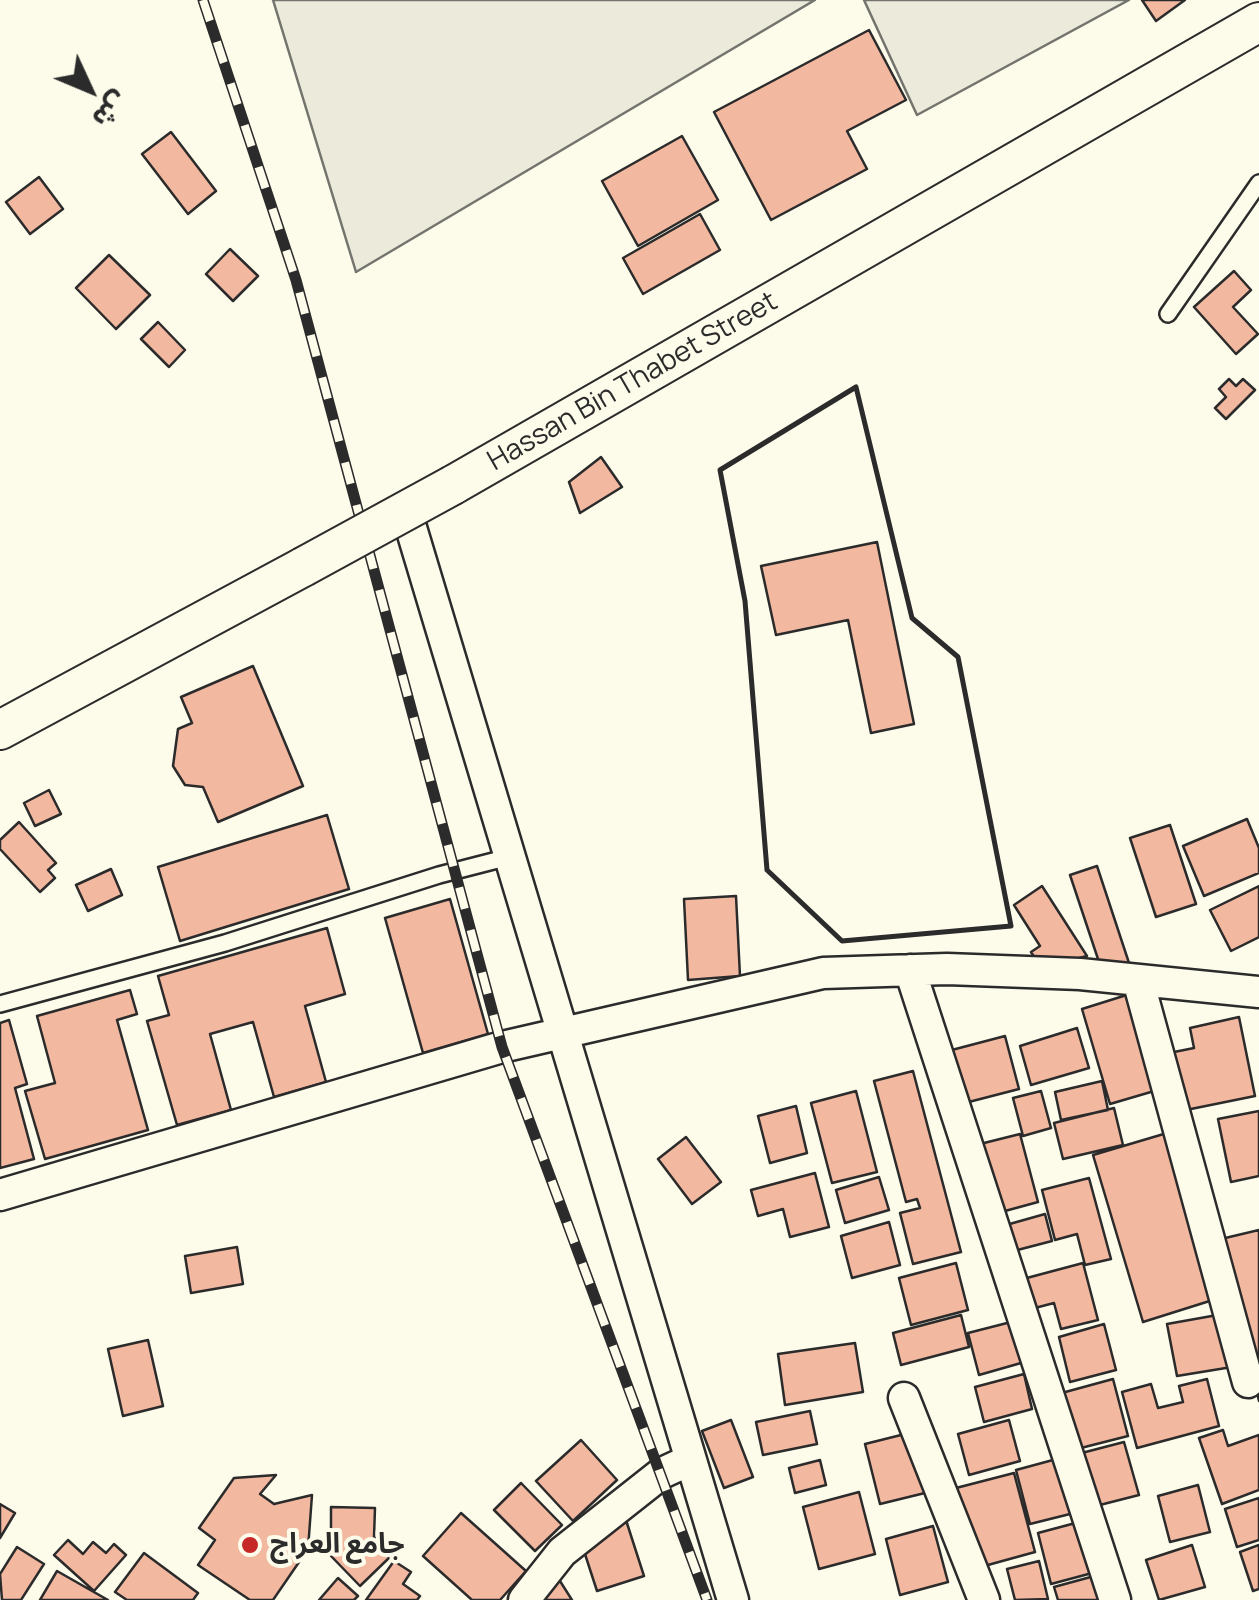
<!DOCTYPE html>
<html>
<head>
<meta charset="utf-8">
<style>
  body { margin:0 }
  #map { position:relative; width:1259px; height:1600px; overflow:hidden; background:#fdfbea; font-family:Manrope,"Noto Sans Arabic",sans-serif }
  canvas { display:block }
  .north { position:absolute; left:40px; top:40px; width:100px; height:100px; -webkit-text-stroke:8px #fdfbea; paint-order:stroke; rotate:134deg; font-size:28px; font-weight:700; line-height:40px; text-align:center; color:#2b2b2b }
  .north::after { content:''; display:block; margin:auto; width:35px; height:45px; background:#2b2b2b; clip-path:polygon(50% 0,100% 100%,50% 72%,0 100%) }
</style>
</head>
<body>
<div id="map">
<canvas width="1259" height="1600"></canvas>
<div class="north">ش</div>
</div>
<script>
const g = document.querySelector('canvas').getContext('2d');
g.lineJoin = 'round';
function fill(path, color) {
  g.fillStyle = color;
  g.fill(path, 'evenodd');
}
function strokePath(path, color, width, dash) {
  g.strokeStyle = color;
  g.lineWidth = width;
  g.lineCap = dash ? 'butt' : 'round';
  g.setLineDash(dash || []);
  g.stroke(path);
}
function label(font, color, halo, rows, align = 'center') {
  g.font = font + ' Manrope,"Noto Sans Arabic",sans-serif';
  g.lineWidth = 8;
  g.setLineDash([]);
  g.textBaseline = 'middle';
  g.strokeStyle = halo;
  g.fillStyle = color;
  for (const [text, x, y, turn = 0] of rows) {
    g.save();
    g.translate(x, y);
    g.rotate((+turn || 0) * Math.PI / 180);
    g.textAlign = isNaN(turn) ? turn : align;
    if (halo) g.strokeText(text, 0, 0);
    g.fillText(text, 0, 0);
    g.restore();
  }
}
const green = new Path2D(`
  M273,0h542l-459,272z
  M864,0h265l-212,115z`);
fill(green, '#ecebdb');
strokePath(green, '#74746e', 2.5);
const building = new Path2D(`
  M1142,0h43l-29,21z
  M869,30l37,70 -59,31 20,38 -96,51 -57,-108z
  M171,132l45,59 -28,23 -46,-60z
  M682,136l36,64 -80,46 -36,-65z
  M39,177l24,32 -33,25 -24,-32z
  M700,214l20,36 -77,44 -20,-36z
  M230,249l28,27 -25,25 -27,-27z
  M109,255l41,40 -34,34 -40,-41z
  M1234,271l17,19 -18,17 25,27 -22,20 -42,-47z
  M158,322l27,28 -16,17 -28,-28z
  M1229,379l7,7 7,-7 12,11 -29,29 -11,-11 11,-11 -7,-8z
  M601,457l21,30 -42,26 -11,-31z
  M877,542l37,182 -43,9 -23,-113 -72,15 -15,-69z
  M253,666l50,120 -85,36 -15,-35 -18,-2 -12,-19 5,-37 14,-6 -11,-26z
  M49,790l12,24 -26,12 -11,-23z
  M327,815l22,74 -169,52 -22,-74z
  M1247,819l12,29v25l-55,23 -21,-50z
  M19,822l37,41 -8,7 7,8 -15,14 -40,-43v-9z
  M1170,825l26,79 -40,13 -26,-79z
  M1097,866l33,100 -30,-1 -30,-90z
  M111,869l11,26 -34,16 -12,-26z
  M1042,886l45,70 -46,12 -10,-16 9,-6 -26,-41z
  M1259,886v51l-28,14 -21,-41z
  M736,896l4,80 -52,4 -4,-81z
  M450,899l38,135 -65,19 -38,-135z
  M327,928l18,66 -40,12 21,76 -52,15 -21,-75 -43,12 21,76 -54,15 -30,-104 22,-6 -11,-39z
  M130,990l7,24 -20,6 31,110 -103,29 -20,-68 30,-8 -18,-67z
  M1133,993l28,96 -51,15 -28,-95z
  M1239,1017l16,79 -69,14 -12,-58 20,-4 -4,-20z
  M9,1020l18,64 -12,4 19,71 -34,9v-145z
  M1077,1028l12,40 -58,17 -11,-39z
  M1005,1036l14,53 -58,15 -13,-53z
  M913,1071l48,181 -48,12 -13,-51 20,-5 -3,-9 -11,3 -32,-121z
  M1102,1081l6,29 -47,10 -6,-28z
  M856,1091l21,81 -45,11 -21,-80z
  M1041,1091l10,37 -28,8 -10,-38z
  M796,1106l11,47 -37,10 -12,-47z
  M1114,1108l9,37 -60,14 -9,-36z
  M1259,1111v65l-28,6 -13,-63z
  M1167,1133l49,166 -73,23 -50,-167z
  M1020,1134l18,68 -44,12 -18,-69z
  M686,1137l35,45 -29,22 -34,-45z
  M815,1173l14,54 -39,10 -7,-28 -25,7 -7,-26z
  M879,1177l10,33 -44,13 -9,-33z
  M1089,1178l22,81 -26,6 -8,-31 -22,6 -13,-50z
  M1045,1214l7,27 -46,12 -7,-26z
  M889,1222l11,43 -48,13 -11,-42z
  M1259,1230v171l-38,-162z
  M237,1247l6,37 -52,9 -6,-37z
  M956,1263l12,47 -57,15 -12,-47z
  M1083,1263l15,57 -37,9 -7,-26 -23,6 -8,-30z
  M1223,1314l9,53 -55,9 -10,-52z
  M961,1315l8,32 -68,18 -8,-32z
  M1011,1322l10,41 -42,12 -11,-42z
  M1104,1324l12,46 -46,12 -11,-45z
  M148,1340l15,66 -40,10 -15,-67z
  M855,1343l8,49 -78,13 -7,-51z
  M1024,1374l8,35 -48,13 -9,-35z
  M1113,1379l15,57 -55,14 -15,-56z
  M1207,1379l12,47 -82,22 -15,-56 29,-8 7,24 25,-6 -4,-16z
  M810,1411l7,33 -54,11 -7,-33z
  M731,1420l22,57 -29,11 -22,-57z
  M1009,1420l11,41 -51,14 -11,-41z
  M1223,1430l5,16 31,-11v55l-37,14 -23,-66z
  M913,1432l16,60 -49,12 -15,-60z
  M581,1440l36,40 -44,41 -37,-40z
  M1124,1442l15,53 -51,13 -14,-53z
  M1064,1457l14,55 -48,12 -14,-54z
  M820,1460l6,25 -31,8 -6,-25z
  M1014,1473l21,79 -58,16 -21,-80z
  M276,1475l-16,19 14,10 38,-9 -4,54 -35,51h-23l-52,-35 17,-25 -16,-12 35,-50z
  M521,1483l41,42 -27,26 -41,-41z
  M1198,1485l12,47 -40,10 -12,-46z
  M859,1492l16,62 -56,15 -16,-62z
  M1259,1498v42l-22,7 -12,-38z
  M0,1504l15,9 -15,25z
  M331,1507l44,1 -1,29 18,18 -32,31 -29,-30z
  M461,1513l65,58 -26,29h-28l-49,-44z
  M625,1517l19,59 -47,15 -14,-43z
  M1083,1521l13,51 -45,12 -13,-51z
  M933,1526l15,56 -48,13 -14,-56z
  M68,1540l15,14 10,-12 13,11 8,-9 12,11 -32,36 -40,-36z
  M1192,1545l13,42 -46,13 -13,-40z
  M1259,1545v44l-6,2 -13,-39z
  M17,1547l27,17 -23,36h-19l-2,-26z
  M144,1553l54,40 -5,7h-66l-12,-8z
  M394,1561l17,11 -8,12 17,12 -3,4h-51z
  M1039,1561l9,38 -33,1 -8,-31z
  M553,1570l19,30h-40z
  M57,1571l51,29h-68z
  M1098,1575l7,25h-47l-4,-13z
  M338,1578l20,18 -4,4h-35z`);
fill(building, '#f2b8a0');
strokePath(building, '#2b2b2b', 2.5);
const service = new Path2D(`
  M1168,314l91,-131
  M0,1004l225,-61 214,-68 70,-18`);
const minor = new Path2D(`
  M406,511l327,1089
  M910,970l205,630
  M1138,980l110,402
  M0,1195l502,-148 321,-74 124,-4 133,5 179,18
  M904,1398l80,202
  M524,1600l38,-48 100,-79 28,-13`);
const tertiary = new Path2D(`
  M453,485l806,-463
  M0,730l303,-163`);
strokePath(service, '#2b2b2b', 20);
strokePath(minor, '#2b2b2b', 35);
strokePath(tertiary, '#2b2b2b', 42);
strokePath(service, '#fdfbea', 15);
strokePath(minor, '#fdfbea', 30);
strokePath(tertiary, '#fdfbea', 38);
const rail = new Path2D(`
  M203,0l93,280 206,767 205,553`);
strokePath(rail, '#2b2b2b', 11);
strokePath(rail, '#fdfbea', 8, [22]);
const tertiaryBridge = new Path2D(`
  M303,567l150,-82`);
strokePath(tertiaryBridge, '#2b2b2b', 42, []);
strokePath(tertiaryBridge, '#fdfbea', 38);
strokePath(new Path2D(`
  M856,387l56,231 46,39 53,269 -169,15 -75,-71 -22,-269 -25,-131z`), '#2b2b2b', 5);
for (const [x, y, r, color] of [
  [250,1545,10,"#c62828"]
]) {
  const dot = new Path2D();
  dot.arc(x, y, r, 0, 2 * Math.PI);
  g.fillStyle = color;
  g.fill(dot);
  strokePath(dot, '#fdfbea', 4);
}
label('28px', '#2b2b2b', '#fdfbea', [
  ["Hassan Bin Thabet Street",633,382,-30]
]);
label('bold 28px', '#2b2b2b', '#fdfbea', [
  ["جامع العراج",270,1545]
], 'left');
</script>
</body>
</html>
